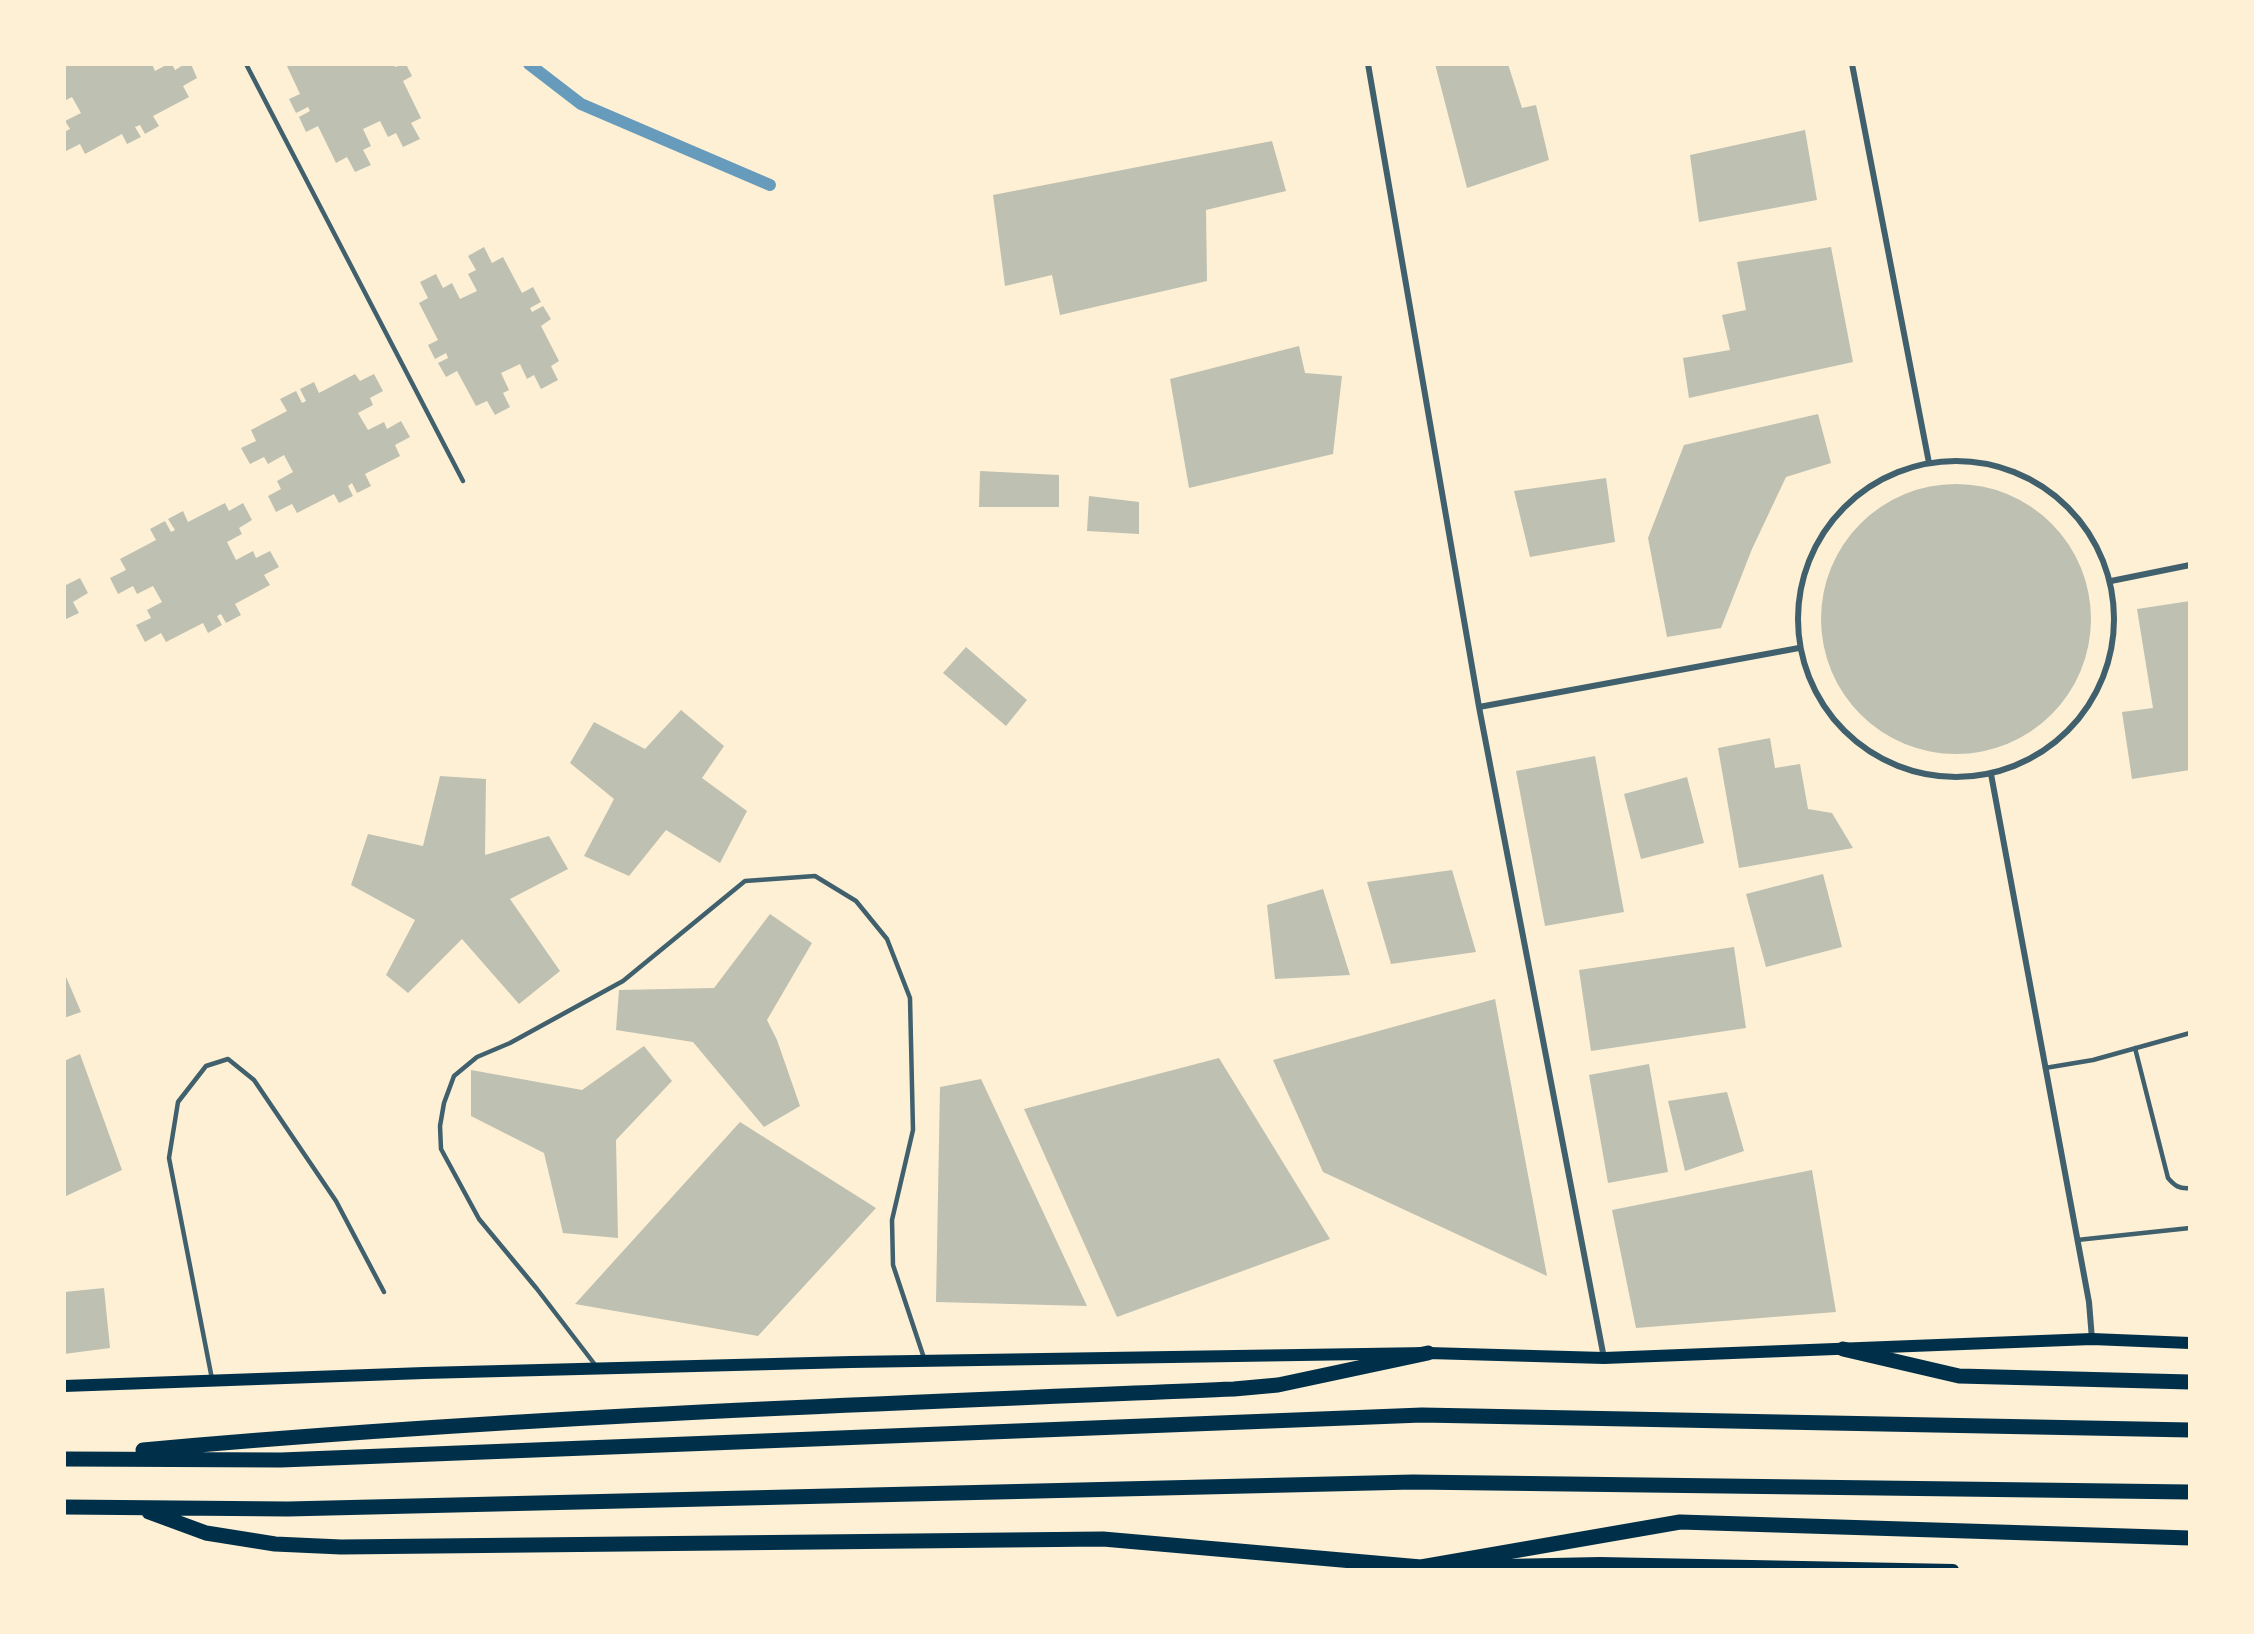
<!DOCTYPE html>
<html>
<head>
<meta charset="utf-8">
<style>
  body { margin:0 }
  #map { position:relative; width:2254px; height:1634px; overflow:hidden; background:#fdf0d5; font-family:Cabin,sans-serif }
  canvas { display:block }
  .frame { position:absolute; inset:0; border:66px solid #fdf0d5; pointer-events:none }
</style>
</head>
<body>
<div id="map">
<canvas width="2254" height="1634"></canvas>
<div class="frame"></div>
</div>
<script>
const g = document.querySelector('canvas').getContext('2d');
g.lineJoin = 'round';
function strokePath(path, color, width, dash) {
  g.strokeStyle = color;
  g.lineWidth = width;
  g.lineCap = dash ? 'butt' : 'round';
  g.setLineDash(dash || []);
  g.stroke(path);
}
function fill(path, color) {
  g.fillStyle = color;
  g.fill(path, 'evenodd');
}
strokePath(new Path2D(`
  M529,64l52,40 189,81`), '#669bbc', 12);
fill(new Path2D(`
  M64,64h88l3,7 13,-7h4l3,6 10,-6h6l6,14 -14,8 6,11 -36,19 6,10 -14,8 -5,-9 -5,2 6,10 -14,7 -5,-10 -37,20 -5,-10 -16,8v-20l6,-3 -5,-8 16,-8 -9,-16 -8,4z
  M286,64h108l1,3 11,-3 6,12 -9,5 18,37 -10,5 9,16 -17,8 -7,-14 -8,4 -8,-16 -17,8 8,17 -8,4 8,15 -16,7 -8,-15 -11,6 -18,-37 -12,6 -7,-15 11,-6 -2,-4 -12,6 -7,-14 11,-5z
  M1435,64h73l14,44 14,-3 13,55 -82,28z
  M1805,130l12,70 -118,22 -9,-67z
  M1272,141l14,50 -80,19 1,71 -147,34 -8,-40 -47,11 -12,-91z
  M484,247l8,16 11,-6 19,36 11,-6 8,15 -11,6 2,4 11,-6 8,13 -10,7 18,35 -8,5 7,14 -17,9 -7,-14 -7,4 -7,-15 -19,9 8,17 -6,3 7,14 -15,8 -8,-14 -11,5 -19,-35 -11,6 -8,-14 10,-5 -2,-5 -11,6 -7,-14 10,-5 -19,-37 9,-5 -8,-16 16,-8 7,14 9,-5 8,16 17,-8 -9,-17 8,-4 -8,-14z
  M1831,247l22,115 -164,36 -6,-40 47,-8 -8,-35 24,-5 -9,-48z
  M1299,346l6,27 37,3 -9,78 -144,34 -19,-109z
  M355,374l5,7 14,-7 9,17 -13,7 3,7 -15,8 10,17 16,-8 3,7 14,-8 9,16 -15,8 5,11 -35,18 6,12 -14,7 -5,-10 -4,3 5,10 -14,7 -5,-9 -37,19 -5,-9 -16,8 -8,-16 13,-7 -4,-8 16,-9 -9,-17 -16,9 -4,-7 -14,7 -9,-16 15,-7 -5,-11 36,-19 -7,-12 16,-8 6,12 4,-2 -6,-12 14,-7 5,11z
  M1818,414l13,49 -45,14 -34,72 -31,79 -54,9 -19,-99 36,-93z
  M980,471l79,4v32h-80z
  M1606,478l9,64 -85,15 -16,-66z
  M1821 619a135 135 0 1 1 270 0a135 135 0 1 1-270 0Z
  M1089,496l50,6v32l-52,-3z
  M225,503l4,8 14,-8 9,17 -13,8 3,6 -15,8 9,18 17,-9 3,7 14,-7 9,16 -15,8 6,10 -35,19 6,11 -15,8 -5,-9 -4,2 5,9 -14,8 -5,-10 -37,19 -5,-9 -16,9 -9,-17 15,-7 -4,-8 15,-8 -9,-16 -16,8 -4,-8 -15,8 -8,-16 16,-8 -6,-11 36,-19 -6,-11 15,-8 6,11 4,-2 -7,-11 15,-8 5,11z
  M80,578l8,15 -15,9 6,11 -15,7v-34z
  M2190,601v169l-58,9 -10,-67 31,-4 -16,-99z
  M966,647l61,53 -21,26 -63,-53z
  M681,710l43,36 -22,32 45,33 -27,52 -54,-33 -37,46 -45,-20 30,-57 -44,-36 24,-41 51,27z
  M1770,738l5,30 25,-4 8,45 24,4 21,35 -114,20 -21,-120z
  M1595,756l29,156 -79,14 -29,-155z
  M440,776l46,3 -1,76 64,-19 19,33 -58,30 50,72 -41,33 -57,-65 -54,54 -22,-18 29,-55 -64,-35 17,-51 55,12z
  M1687,777l17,66 -63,16 -17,-65z
  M1452,870l24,82 -85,12 -24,-82z
  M1823,874l19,73 -76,20 -20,-73z
  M1323,889l27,86 -75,4 -8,-74z
  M770,914l42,29 -45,77 10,20 23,66 -36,21 -71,-85 -77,-12 3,-40 95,-2z
  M1734,947l12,81 -155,23 -12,-81z
  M64,972l17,40 -17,6z
  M1495,999l52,277 -224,-104 -50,-112z
  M644,1046l28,35 -56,59 2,98 -55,-5 -19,-80 -73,-37v-46l111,20z
  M80,1054l42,116 -58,27v-136z
  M1219,1058l111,181 -213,78 -93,-208z
  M1649,1064l19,108 -60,11 -19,-108z
  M981,1079l106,227 -151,-4 4,-215z
  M1727,1092l17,59 -59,20 -17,-70z
  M740,1122l136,86 -118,128 -183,-32z
  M1812,1170l24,142 -200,16 -24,-118z
  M104,1288l6,60 -46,6v-62z`), '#bec0b2');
strokePath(new Path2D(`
  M246,64l217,417
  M2135,1048l33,130c7,8 11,11 22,10
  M2045,1068l48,-8 97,-27
  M2077,1240l113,-12
  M596,1366l-59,-77 -58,-70 -38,-70 -1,-23 4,-23 10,-27 23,-19 33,-14 113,-62 122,-100 70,-5 41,25 31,38 23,59 3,132 -21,90 1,45 31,93
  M212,1379l-43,-221 9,-56 28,-36 22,-7 26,21 82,121 48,91`), '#3f606c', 4.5);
strokePath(new Path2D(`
  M1368,64l111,643 125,651
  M1852,64l77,399
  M1798 619a158 158 0 1 1 316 0a158 158 0 1 1-316 0Z
  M2111,581l79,-16
  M1479,707l320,-59
  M1991,774l98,528 3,37`), '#3f606c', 6);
strokePath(new Path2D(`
  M64,1386l360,-13 427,-11 577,-9 176,5 488,-19 98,4
  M1456,1566l144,-3 353,7`), '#003049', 12);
strokePath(new Path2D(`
  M1843,1349l116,27 231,6
  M143,1450c363,-33 727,-46 1091,-61l44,-4 150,-32
  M64,1459l217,1 1141,-45 768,15
  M64,1507l224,2 1125,-27 777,10
  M149,1512l57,21 69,11 66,3 762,-8 318,28 259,-45 510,16`), '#003049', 15);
</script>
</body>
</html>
